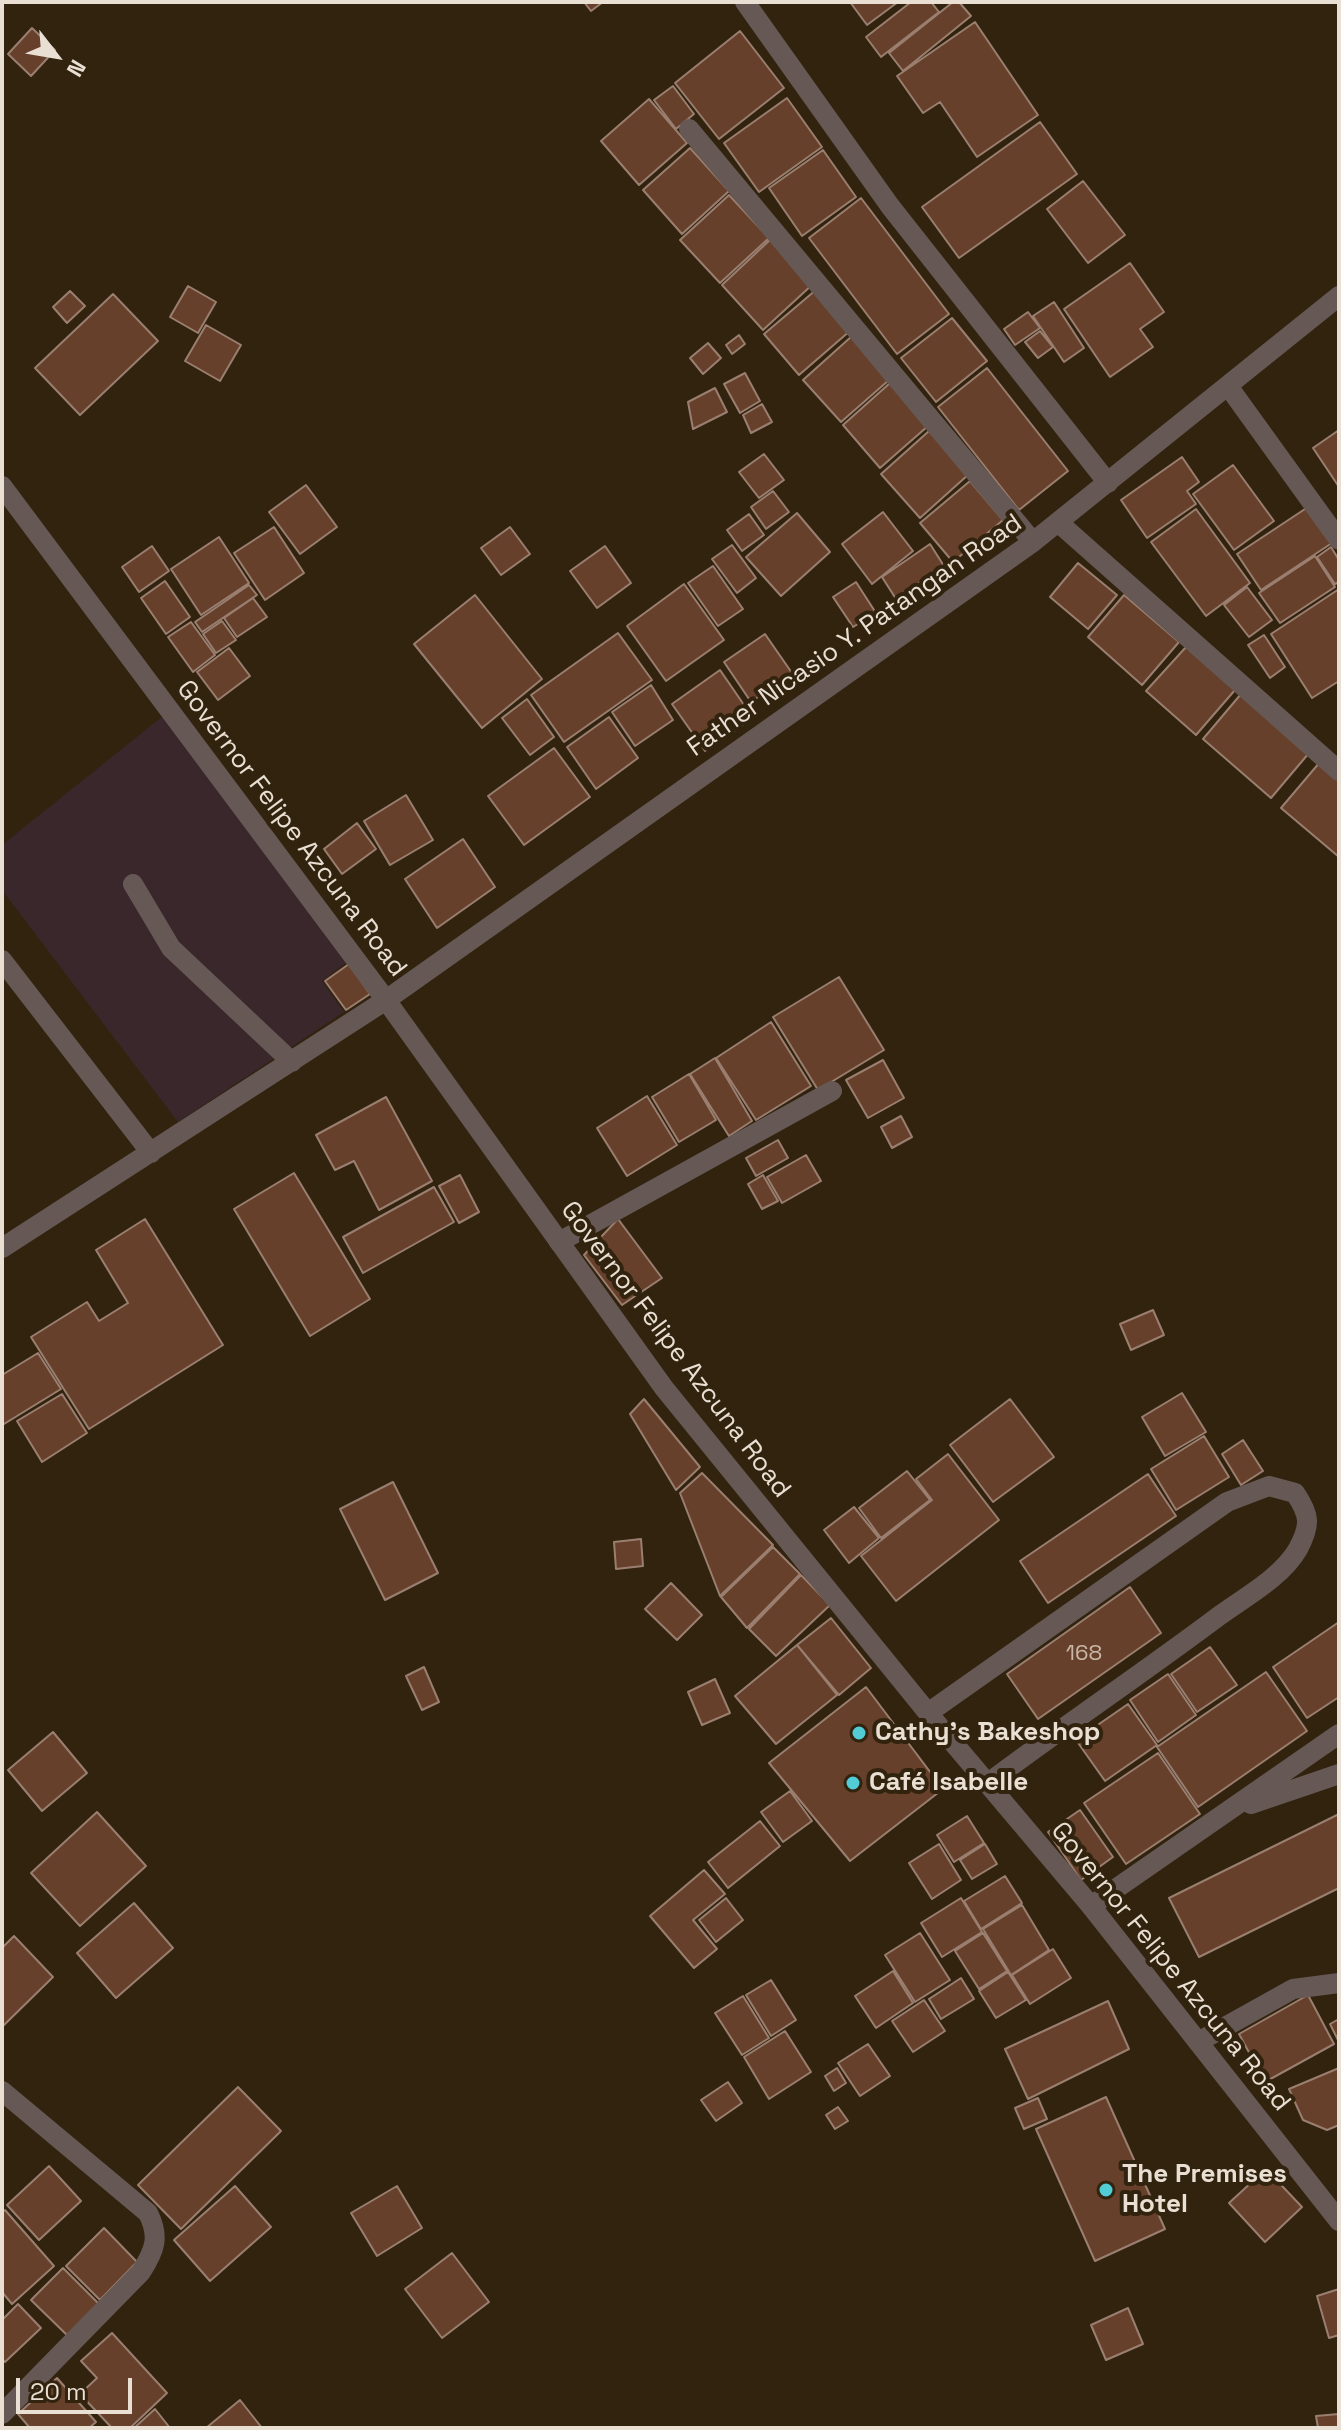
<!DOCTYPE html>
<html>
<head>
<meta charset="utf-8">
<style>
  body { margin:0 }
  #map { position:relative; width:1341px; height:2430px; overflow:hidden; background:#31230e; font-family:"Space Grotesk",sans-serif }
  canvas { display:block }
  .frame { position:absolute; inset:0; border:4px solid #e9dfd3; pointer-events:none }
  .north { position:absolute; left:16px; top:16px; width:80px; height:80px; -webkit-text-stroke:6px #31230e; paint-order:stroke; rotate:121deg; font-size:22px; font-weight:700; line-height:32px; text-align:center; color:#e9dfd3 }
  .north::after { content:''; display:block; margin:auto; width:28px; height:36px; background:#e9dfd3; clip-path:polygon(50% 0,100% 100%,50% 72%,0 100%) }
  .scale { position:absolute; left:16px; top:2378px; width:116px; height:36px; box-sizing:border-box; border:4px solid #e9dfd3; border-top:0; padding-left:10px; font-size:24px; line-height:28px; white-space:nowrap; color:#e9dfd3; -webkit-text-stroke:6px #31230e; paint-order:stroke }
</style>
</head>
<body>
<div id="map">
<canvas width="1341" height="2430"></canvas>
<div class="frame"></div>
<div class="north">N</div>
<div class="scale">20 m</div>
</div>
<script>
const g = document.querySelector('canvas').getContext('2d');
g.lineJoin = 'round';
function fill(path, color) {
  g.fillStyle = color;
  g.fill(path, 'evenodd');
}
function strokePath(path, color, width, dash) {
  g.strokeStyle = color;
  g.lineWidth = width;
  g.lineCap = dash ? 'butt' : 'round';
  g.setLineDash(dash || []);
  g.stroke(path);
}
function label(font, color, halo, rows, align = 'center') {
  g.font = font + ' "Space Grotesk",sans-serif';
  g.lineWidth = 8;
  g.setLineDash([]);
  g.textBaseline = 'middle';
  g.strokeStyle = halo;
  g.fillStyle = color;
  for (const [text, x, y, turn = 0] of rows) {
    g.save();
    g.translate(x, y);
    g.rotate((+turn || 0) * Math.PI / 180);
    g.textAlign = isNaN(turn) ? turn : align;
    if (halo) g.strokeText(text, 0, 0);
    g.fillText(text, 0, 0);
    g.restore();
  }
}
fill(new Path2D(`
  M163,716l184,246 -25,19 22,31 -166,110 -176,-232v-45z`), '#3a272c');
const building = new Path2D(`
  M584,2h19l-12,9z
  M850,2h48l-31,23z
  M911,2h20l8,10 -58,45 -15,-20z
  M953,2h6l12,14 -68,55 -14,-18z
  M975,22l63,93 -61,42 -37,-55 -17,11 -26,-37z
  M32,28l23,22 -24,26 -23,-22z
  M740,31l44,57 -65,51 -44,-56z
  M673,86l21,28 -18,15 -22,-29z
  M787,98l35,49 -63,45 -35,-49z
  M649,99l38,44 -48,42 -38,-44z
  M1040,122l37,52 -118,84 -37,-51z
  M690,148l39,43 -47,43 -39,-44z
  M823,150l33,47 -54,39 -33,-48z
  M1083,181l42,54 -37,28 -41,-54z
  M729,195l40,43 -49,45 -40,-43z
  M861,198l88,116 -52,40 -88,-116z
  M772,238l41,46 -50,46 -41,-45z
  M1130,263l34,49 -24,17 13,18 -43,30 -46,-68z
  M188,286l28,16 -18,31 -28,-16z
  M817,289l34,41 -52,45 -35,-41z
  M70,291l15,15 -18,17 -14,-16z
  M113,294l45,47 -78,74 -45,-47z
  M1054,302l30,46 -20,14 -31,-46z
  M1028,312l12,16 -25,17 -11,-16z
  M952,318l35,43 -51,41 -35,-44z
  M206,325l35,20 -21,36 -35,-20z
  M1040,331l13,16 -15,11 -13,-16z
  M739,335l6,9 -13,10 -6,-9z
  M852,336l37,44 -48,42 -38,-42z
  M708,343l13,15 -18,16 -13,-16z
  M987,368l81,103 -49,39 -81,-103z
  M745,373l15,28 -20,12 -16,-29z
  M890,383l38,43 -48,42 -37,-43z
  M715,388l12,24 -34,17 -5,-27z
  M762,404l10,18 -21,11 -8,-18z
  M1339,430v57l-26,-39z
  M929,431l40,43 -49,44 -39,-44z
  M764,454l20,26 -25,18 -20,-26z
  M1182,457l17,25 -12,9 9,13 -49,34 -26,-38z
  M1233,465l41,56 -40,29 -41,-56z
  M970,481l33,39 -50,42 -33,-39z
  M306,485l31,42 -37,27 -31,-42z
  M773,491l16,21 -23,17 -15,-22z
  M1308,507l24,36 -71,47 -24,-36z
  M1196,509l54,74 -44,33 -55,-74z
  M883,512l30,39 -41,33 -30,-40z
  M797,513l33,39 -49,44 -35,-39z
  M749,514l15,21 -22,16 -15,-21z
  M274,527l30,46 -39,27 -31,-47z
  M510,527l20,27 -29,21 -20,-27z
  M219,537l30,46 -48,32 -30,-46z
  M930,544l14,22 -48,33 -14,-22z
  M732,545l24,33 -19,15 -25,-34z
  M152,546l17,25 -30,21 -17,-25z
  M605,546l26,37 -34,25 -27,-37z
  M1331,547l8,13v22l-4,2 -18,-27z
  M1315,556l20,31 -55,36 -21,-30z
  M1078,563l39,32 -29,34 -38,-32z
  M713,566l30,43 -25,17 -30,-43z
  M165,581l25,36 -24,17 -25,-36z
  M856,582l20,31 -23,14 -20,-30z
  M684,584l40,56 -58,41 -39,-55z
  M249,585l8,10 -55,37 -7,-10z
  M1247,587l25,33 -23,17 -25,-32z
  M1339,589v92l-27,17 -41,-64z
  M475,595l67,84 -60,49 -68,-84z
  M1124,595l55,47 -37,43 -54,-48z
  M253,598l14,19 -30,20 -13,-19z
  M222,621l14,19 -20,13 -13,-19z
  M191,622l24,33 -22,17 -25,-35z
  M618,633l34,47 -88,62 -33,-47z
  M765,634l27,39 -41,29 -27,-40z
  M1264,635l21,32 -15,11 -22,-33z
  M1186,647l49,43 -39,45 -50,-44z
  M229,648l21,28 -32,24 -21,-28z
  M720,670l33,48 -48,33 -33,-47z
  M651,685l22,35 -38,26 -23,-34z
  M1241,694l68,59 -38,45 -68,-59z
  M527,699l27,38 -24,18 -28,-37z
  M609,717l29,41 -42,31 -29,-42z
  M554,748l36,49 -66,48 -36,-49z
  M1320,762l19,17v78l-58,-49z
  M406,795l27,45 -43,25 -26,-44z
  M357,823l19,26 -34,25 -18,-25z
  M463,839l32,48 -58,41 -32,-49z
  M349,964l21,30 -24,16 -21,-29z
  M839,977l45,73 -66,40 -45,-73z
  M771,1022l40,64 -55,34 -40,-62z
  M715,1058l37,63 -23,15 -39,-62z
  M883,1060l21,38 -36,20 -22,-38z
  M689,1074l27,46 -37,22 -27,-45z
  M647,1096l30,49 -50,31 -30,-48z
  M386,1097l46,84 -53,29 -25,-49 -19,9 -19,-35z
  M901,1116l11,21 -20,11 -11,-21z
  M778,1140l10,18 -32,18 -10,-18z
  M806,1155l15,26 -39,22 -15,-26z
  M294,1173l76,126 -60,37 -76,-127z
  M460,1175l19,37 -20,11 -20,-37z
  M763,1175l15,26 -16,8 -14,-25z
  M434,1187l20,35 -91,51 -20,-36z
  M145,1219l78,126 -134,84 -58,-92 56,-35 12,19 29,-18 -32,-53z
  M618,1219l44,59 -40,27 -38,-50z
  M1153,1310l11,25 -33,15 -11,-26z
  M38,1353l23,36 -57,35 -2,-3v-46z
  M1182,1393l24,39 -41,24 -23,-39z
  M62,1394l25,39 -45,29 -25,-41z
  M644,1399l56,68 -24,23 -46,-76z
  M1010,1399l44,58 -61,45 -43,-57z
  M1204,1436l25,41 -53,33 -25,-41z
  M1243,1440l20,31 -22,14 -19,-31z
  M948,1454l51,66 -103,81 -35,-45 71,-56 -16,-21z
  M907,1471l23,29 -49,38 -22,-30z
  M702,1473l71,72 -53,51 -40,-103z
  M1148,1474l28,42 -128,87 -28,-42z
  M393,1482l45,91 -53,27 -45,-91z
  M854,1507l25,31 -30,25 -25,-33z
  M641,1539l2,27 -27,3 -2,-27z
  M773,1547l27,27 -53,54 -26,-31z
  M801,1575l29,30 -54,51 -27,-27z
  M671,1583l31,32 -25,25 -32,-31z
  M1130,1587l31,46 -123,86 -31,-45z
  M831,1618l40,50 -32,27 -42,-50z
  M1339,1622v75l-32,21 -34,-51z
  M797,1645l40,50 -61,49 -41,-48z
  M1210,1647l27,38 -40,27 -26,-38z
  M424,1667l15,35 -17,8 -16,-34z
  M1266,1672l41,59 -109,76 -41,-60z
  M1168,1674l28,41 -38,27 -28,-42z
  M715,1679l15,34 -28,12 -14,-33z
  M866,1687l77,102 -93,72 -81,-98z
  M1128,1704l29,41 -52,36 -29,-41z
  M53,1732l34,41 -45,38 -34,-41z
  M1158,1753l42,61 -74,50 -42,-61z
  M790,1791l22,30 -29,21 -22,-30z
  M1080,1810l33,47 -32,23 -33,-48z
  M97,1812l49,54 -66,60 -49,-53z
  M1339,1814v74l-140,69 -30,-59z
  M967,1816l17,27 -30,19 -17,-27z
  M760,1821l20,25 -52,42 -20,-26z
  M939,1844l22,36 -29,19 -23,-36z
  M985,1844l12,20 -25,15 -12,-19z
  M704,1870l21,24 -32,26 24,29 -23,19 -44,-52z
  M1005,1876l17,27 -41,26 -17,-28z
  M726,1898l17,22 -27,22 -17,-22z
  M961,1898l21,34 -40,25 -21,-34z
  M134,1903l39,45 -57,50 -39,-45z
  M1022,1905l27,45 -38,25 -28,-46z
  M920,1933l30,47 -35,22 -30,-47z
  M983,1933l24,38 -28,18 -24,-38z
  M14,1936l39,41 -51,50v-79z
  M1053,1949l18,29 -41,26 -18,-29z
  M893,1971l20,32 -37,25 -21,-32z
  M1008,1972l18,28 -30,18 -17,-27z
  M961,1978l13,21 -33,20 -12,-20z
  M771,1980l25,40 -25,16 -25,-41z
  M1308,1995l26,49 -69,38 -26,-48z
  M743,1996l26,42 -27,17 -27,-42z
  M924,2000l21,31 -32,21 -21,-31z
  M1108,2001l21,48 -101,50 -23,-50z
  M1339,2019v23l-9,-18z
  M785,2031l26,41 -42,27 -25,-42z
  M868,2044l22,32 -30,20 -22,-33z
  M837,2068l9,15 -12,8 -9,-15z
  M1339,2068v57l-12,5 -24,-10 -14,-31z
  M728,2082l14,21 -26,18 -15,-21z
  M238,2087l43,44 -100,98 -43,-44z
  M1106,2097l59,132 -70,32 -59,-132z
  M1038,2098l9,21 -23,10 -9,-21z
  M838,2107l10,14 -13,8 -9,-14z
  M49,2166l32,35 -42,39 -32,-35z
  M1266,2169l36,38 -37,35 -36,-39z
  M235,2186l36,41 -61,54 -36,-41z
  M397,2186l25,42 -45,28 -26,-43z
  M5,2210l49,56 -42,38 -10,-12v-80z
  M104,2228l33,34 -37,38 -34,-34z
  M452,2253l37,49 -47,36 -37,-49z
  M63,2268l38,38 -31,32 -39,-38z
  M1339,2289v46l-10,3 -12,-42z
  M18,2304l23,24 -36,34 -3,-3v-39z
  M1128,2308l15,36 -37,16 -15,-35z
  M112,2333l55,60 -37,35h-18l-32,-34 17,-16 -16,-17z
  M57,2378l39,44 -7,6h-59l-12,-14z
  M240,2400l22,28h-56z
  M155,2409l15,19h-36z
  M1339,2414v14h-21l-2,-12z`);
fill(building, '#66402a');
strokePath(building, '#9a7f71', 2);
strokePath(new Path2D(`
  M928,1713l299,-211 42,-16 26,7c15,22 16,32 3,56 -16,28 -53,48 -79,67 -76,57 -155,110 -232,168
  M1251,1804l88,-30
  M1091,1906l248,-172`), '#665955', 20);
strokePath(new Path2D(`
  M745,2l145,204 218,277
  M689,129l344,413
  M1228,386l111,154
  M1059,523l280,248
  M133,884l38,64 121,114
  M2,960l149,193
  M559,1242l273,-151
  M2,1248l384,-248 647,-458 306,-246
  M1198,2042l95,-53 46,-6
  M2,2091l146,122c12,24 7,37 -7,59l-139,142`), '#665955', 20);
strokePath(new Path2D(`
  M2,486l384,514 278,388 264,325 163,193 248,315`), '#665955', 20);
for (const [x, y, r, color] of [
  [859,1733,8,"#52ccd5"],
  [853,1783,8,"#52ccd5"],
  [1106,2190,8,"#52ccd5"]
]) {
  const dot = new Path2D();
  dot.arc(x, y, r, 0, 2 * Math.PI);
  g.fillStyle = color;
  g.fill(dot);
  strokePath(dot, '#31230e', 3);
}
label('22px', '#c8b7a9', null, [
  ["168",1084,1654]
]);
label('26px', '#e9dfd3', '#31230e', [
  ["Father Nicasio Y. Patangan Road",855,636,-35],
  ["Governor Felipe Azcuna Road",291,829,53],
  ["Governor Felipe Azcuna Road",675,1350,53],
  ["Governor Felipe Azcuna Road",1170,1967,51]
]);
label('bold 26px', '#e9dfd3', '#31230e', [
  ["Cathy's Bakeshop",875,1733],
  ["Café Isabelle",869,1783],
  ["The Premises",1122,2175],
  ["Hotel",1122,2205]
], 'left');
</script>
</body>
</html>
